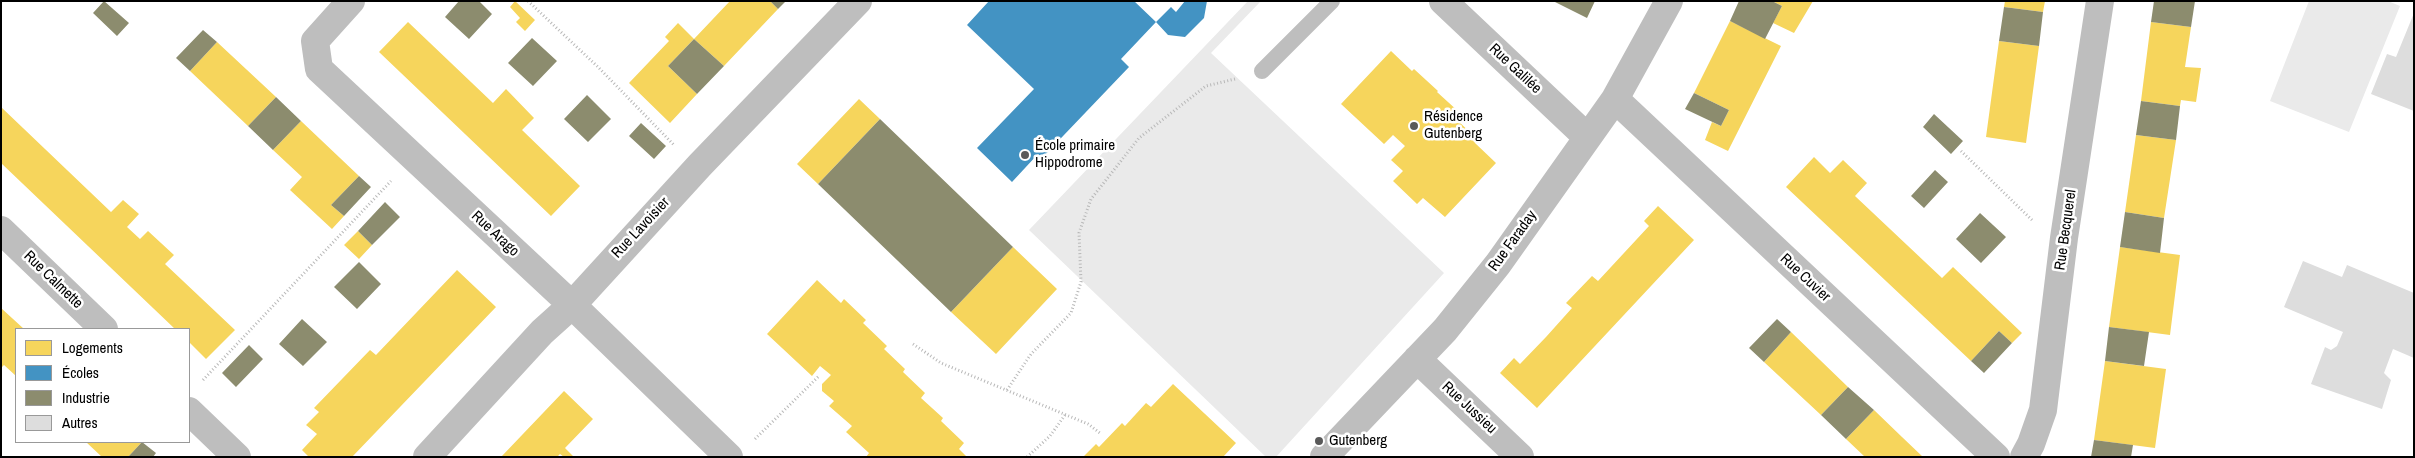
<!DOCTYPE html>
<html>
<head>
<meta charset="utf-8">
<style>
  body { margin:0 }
  #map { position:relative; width:2415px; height:458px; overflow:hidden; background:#fff; font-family:"Archivo Narrow",sans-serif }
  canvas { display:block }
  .frame { position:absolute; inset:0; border:2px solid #000; pointer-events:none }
  .legend { position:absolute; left:15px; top:328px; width:175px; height:115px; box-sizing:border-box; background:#fff; border:1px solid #999; margin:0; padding:6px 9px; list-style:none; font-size:15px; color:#000 }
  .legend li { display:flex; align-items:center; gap:10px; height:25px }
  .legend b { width:25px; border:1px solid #999 }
</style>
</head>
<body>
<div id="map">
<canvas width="2415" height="458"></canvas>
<div class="frame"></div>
<ul class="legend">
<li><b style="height:14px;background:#f6d55c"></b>Logements</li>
<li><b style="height:14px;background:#4393c3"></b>Écoles</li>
<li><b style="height:14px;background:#8c8c6e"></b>Industrie</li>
<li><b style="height:14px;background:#ddd"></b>Autres</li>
</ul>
</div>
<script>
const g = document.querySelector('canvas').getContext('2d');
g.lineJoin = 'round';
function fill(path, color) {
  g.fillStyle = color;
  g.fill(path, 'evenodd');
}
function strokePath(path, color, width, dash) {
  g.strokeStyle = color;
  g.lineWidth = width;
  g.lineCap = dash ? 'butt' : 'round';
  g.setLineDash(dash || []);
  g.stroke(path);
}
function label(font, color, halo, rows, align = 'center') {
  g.font = font + ' "Archivo Narrow",sans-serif';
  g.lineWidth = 5;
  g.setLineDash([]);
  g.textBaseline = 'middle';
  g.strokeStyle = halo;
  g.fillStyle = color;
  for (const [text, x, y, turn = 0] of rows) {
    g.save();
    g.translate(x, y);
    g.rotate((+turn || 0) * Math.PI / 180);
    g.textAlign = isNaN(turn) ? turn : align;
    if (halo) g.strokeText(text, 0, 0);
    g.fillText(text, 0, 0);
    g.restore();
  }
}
fill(new Path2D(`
  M1248,1h13l-50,52 233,220 -168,184h-10l-237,-227z
  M2309,1h79l12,5 -51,126 -79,-31z`), '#eaeaea');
fill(new Path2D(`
  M515,1l20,19 -10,11 -9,-9 4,-4 -10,-11z
  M730,1h40l8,8 -54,57 -30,-27z
  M1772,1h41l-19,32 -21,-10 9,-17z
  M2005,1h40l-2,11 -39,-5z
  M1730,21l51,25 -53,105 -23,-11 7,-18 9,4 8,-16 -35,-17z
  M408,22l85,81 13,-14 28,29 -12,12 58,56 -29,30 -172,-164z
  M2151,22l40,5 -6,40 16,1 -5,34 -15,-2 -1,6 -39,-5z
  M678,23l16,16 -26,27 29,28 -27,29 -41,-40 40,-42 -4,-4z
  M1999,41l40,5 -13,97 -40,-6z
  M217,42l59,55 -28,29 -58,-55z
  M1391,51l21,20 2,-2 24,22 -1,1 22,20 -5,5 24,23 -3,3 21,20 -51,54 -22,-19 -6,6 -24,-23 10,-10 -12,-11 14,-14 -12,-11 -9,9 -43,-40z
  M859,99l21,20 -62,65 -21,-20z
  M1,107l110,105 12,-12 16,14 -12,13 13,12 8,-8 26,24 -9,9 70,66 -29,29 -17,-17v-13h-14l-174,-166z
  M301,121l58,55 -28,29 13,11 -12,13 -42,-39 12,-13 -29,-27z
  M2136,135l40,5 -12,78 -39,-6z
  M1814,157l16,16 13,-13 24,23 -12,13 87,82 11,-11 69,66 -10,10 -13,-12 -28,30 -185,-174z
  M1658,206l36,34 -157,168 -37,-35 14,-15 6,6 26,-27 26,-29 -6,-5 26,-27 6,5 51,-55 -5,-5z
  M358,231l14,14 -13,14 -15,-14z
  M1013,247l44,42 -61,65 -45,-42z
  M2120,247l60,8 -10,80 -61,-8z
  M457,270l39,37 -144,150h-43l-7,-7 15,-16 -11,-9 13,-13 -5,-4 56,-58 6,5z
  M817,280l24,23 3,-4 22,21 -3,3 24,23 -3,3 21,20 -2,3 22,21 -4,5 22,20 -2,3 23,22 -5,6 8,8h-101l3,-4 -23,-21 6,-6 -23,-20 5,-5 -12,-10v-7l9,-9 -11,-9 -8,10 -45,-42z
  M1,308l23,21h-8v47l-12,-11 -3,3z
  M1791,332l57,55 -27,28 -57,-53z
  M2105,361l61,8 -11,79 -61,-8z
  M1173,384l63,59 -13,14h-140l13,-13 3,3 23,-24 3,3 21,-23 5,4z
  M564,391l29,28 -28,29 9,9h-10l-4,-3 -3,3h-56z
  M1874,410l28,27 21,20h-58l-19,-18z
  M86,442h56l-14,15h-26z`), '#f6d55c');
fill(new Path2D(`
  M989,1h145l22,21 15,-15 5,5 9,-11h22l-3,17 -19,19 -17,-2 -12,-13 -35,37 8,8 -87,91 -4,-4 -26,28 -35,-34 57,-59 -67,-64z`), '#4393c3');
fill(new Path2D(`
  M104,1l25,22 -12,13 -24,-23z
  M459,1h20l13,13 -23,25 -24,-22z
  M770,1h16l-8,8z
  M1553,1h42l-8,17z
  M1739,1h33l10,5 -17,33 -35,-18z
  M2154,1h41l-4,26 -40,-5z
  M2004,7l39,5 -4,34 -40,-5z
  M203,30l14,12 -27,29 -14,-13z
  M532,38l25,23 -24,25 -25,-23z
  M694,39l30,27 -27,28 -29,-28z
  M1694,93l35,17 -8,16 -36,-17z
  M587,95l24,24 -23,23 -24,-23z
  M276,97l25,24 -28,29 -25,-24z
  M2141,101l39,5 -4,34 -40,-5z
  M1934,114l29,27 -12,13 -28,-27z
  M880,119l133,128 -62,65 -133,-128z
  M641,123l25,23 -12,13 -25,-23z
  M1935,170l13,12 -24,26 -13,-12z
  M359,176l12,11 -27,29 -13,-11z
  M385,202l15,15 -28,28 -14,-14z
  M2125,212l39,6 -4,35 -40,-6z
  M1980,213l26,24 -25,26 -25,-24z
  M359,262l22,22 -24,25 -23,-22z
  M302,319l25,23 -24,24 -24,-22z
  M1777,319l14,13 -27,30 -15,-14z
  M2109,327l40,5 -5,34 -39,-5z
  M1999,331l13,12 -28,30 -13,-12z
  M249,345l14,14 -27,28 -14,-14z
  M1848,387l26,23 -28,29 -25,-24z
  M2094,440l39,5 -2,12h-40z
  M142,442l14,11 -3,4h-25z`), '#8c8c6e');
fill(new Path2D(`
  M2414,13v98l-43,-17 16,-40 9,3z
  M2303,261l39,16 5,-12 67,28v65l-21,-9 -9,24 7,7 -9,29 -71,-25 14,-37 6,3 6,-4 6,-14 -59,-25z`), '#ddd');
strokePath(new Path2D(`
  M528,1l70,66 76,78
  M1961,151l71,69
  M913,344l28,19 147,61 12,9
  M203,380l188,-199
  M1007,390l24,-36 40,-41 10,-31 -2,-49 12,-34 48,-61 67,-52 29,-7
  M755,439l64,-63
  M1027,457l23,-21 15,-21`), '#b8b8b8', 3, [1, 2.5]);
strokePath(new Path2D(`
  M1262,71l70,-70`), '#bebebe', 16);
strokePath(new Path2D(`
  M351,1l-36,40 4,28 253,236 157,152
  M1443,1l144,136
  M1615,99l381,358
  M1,230l103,99
  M1417,359l103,98
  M189,411l48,46
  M427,457l115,-125 30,-27 128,-140 158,-164
  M1324,457l121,-127 53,-66 117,-165 54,-98
  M2024,457l7,-13 12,-34 21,-172 36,-237`), '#bebebe', 28);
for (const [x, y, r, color] of [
  [1414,126,5,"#595959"],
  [1025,155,5,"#595959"],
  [1319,441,5,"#595959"]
]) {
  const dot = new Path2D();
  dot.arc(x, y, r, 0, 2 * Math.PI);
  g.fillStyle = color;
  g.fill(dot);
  strokePath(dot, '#fff', 2);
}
label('15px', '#000', '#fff', [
  ["Rue Galilée",1515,69,43],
  ["Rue Lavoisier",641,228,-47],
  ["Rue Becquerel",2066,230,-82],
  ["Rue Arago",495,234,43],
  ["Rue Faraday",1513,241,-54],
  ["Rue Cuvier",1805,278,43],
  ["Rue Calmette",53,280,44],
  ["Rue Jussieu",1469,408,43]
]);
label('15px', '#000', '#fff', [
  ["Résidence",1424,117],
  ["Gutenberg",1424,134],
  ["École primaire",1035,146],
  ["Hippodrome",1035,163],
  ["Gutenberg",1329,441]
], 'left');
</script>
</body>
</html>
